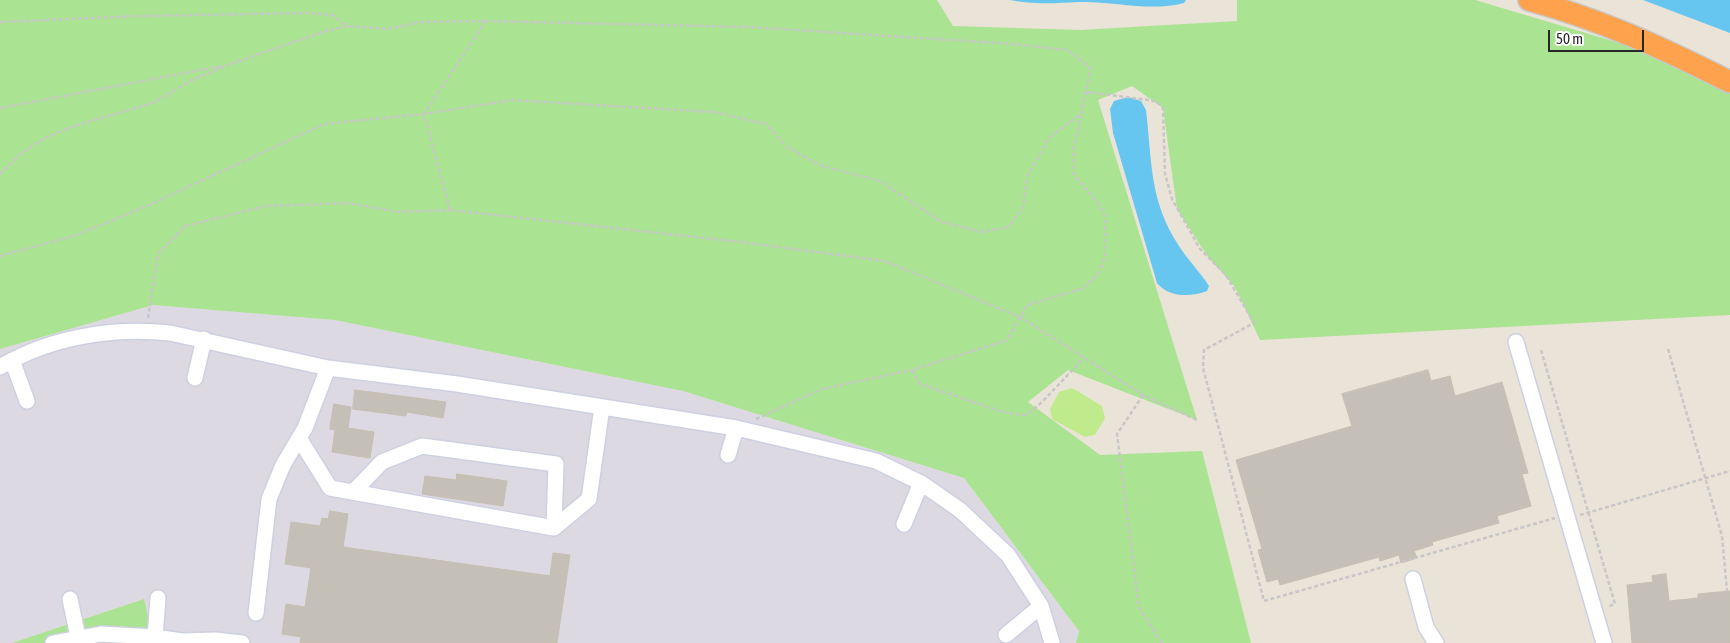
<!DOCTYPE html>
<html>
<head>
<meta charset="utf-8">
<style>
  body { margin:0 }
  #map { position:relative; width:1730px; height:643px; overflow:hidden; background:#eae3d7; font-family:"Asap Condensed",sans-serif }
  canvas { display:block }
  .scale { position:absolute; left:1548px; top:30px; width:96px; height:22px; box-sizing:border-box; border:2px solid #272727; border-top:0; padding-left:6px; font-size:15px; line-height:18px; white-space:nowrap; color:#272727; -webkit-text-stroke:4px #fff; paint-order:stroke }
</style>
</head>
<body>
<div id="map">
<canvas width="1730" height="643"></canvas>
<div class="scale">50 m</div>
</div>
<script>
const g = document.querySelector('canvas').getContext('2d');
g.lineJoin = 'round';
function fill(path, color) {
  g.fillStyle = color;
  g.fill(path, 'evenodd');
}
function strokePath(path, color, width, dash) {
  g.strokeStyle = color;
  g.lineWidth = width;
  g.lineCap = dash ? 'butt' : 'round';
  g.setLineDash(dash || []);
  g.stroke(path);
}
fill(new Path2D(`
  M153,305l182,15 348,71 281,87 115,153 -3,12h-922l-11,-44 -131,44h-12v-294z`), '#dcd9e2');
fill(new Path2D(`
  M0,0h937l16,26 127,4 157,-9v-21h238l151,45 104,48v222l-470,25 -25,-53 -27,-30 -31,-48 -14,-101 -31,-22 -34,14 99,320 -129,-50 -40,32 72,53 102,-4 49,192h-175l3,-12 -115,-153 -281,-87 -348,-71 -182,-15 -153,44z
  M144,599l10,44h-142z`), '#aae391');
fill(new Path2D(`
  M1072,388l30,18 3,12 -10,17 -10,2 -33,-18 -2,-10 9,-17z`), '#bfeb8c');
fill(new Path2D(`
  M1010,0h176l-2,3c-34,9 -70,-2 -105,-1 -23,1 -46,3 -69,-2z
  M1643,0h87v33z
  M1128,97l13,4 5,9c6,50 3,91 33,136 9,14 21,26 30,40l-2,5c-16,6 -38,7 -50,-8l-44,-150 -3,-24 4,-8z`), '#66c6f0');
const building = new Path2D(`
  M1428,370l3,11 19,-5 5,20 47,-14 26,91 -6,1 9,32 -34,10 2,7 -67,19 1,3 -19,6 3,7 -16,5 -2,-8 -19,6 -1,-4 -99,28 -2,-6 -11,3 -9,-32 4,-1 -26,-89 116,-34 -10,-32z
  M355,390l91,12 -3,16 -36,-6 -1,4 -53,-7z
  M334,404l17,3 -3,21 26,4 -4,26 -38,-6 3,-22 -5,-1z
  M457,474l50,7 -4,25 -81,-12 3,-18 31,4z
  M330,511l18,3 -5,33 207,29 3,-23 17,2 -13,88h-257l1,-6 -19,-3 4,-30 19,3 6,-39 -26,-4 6,-42 29,4 2,-8 6,1z
  M1666,574l3,27 29,-3v-4l32,-3v52h-98l-5,-58 26,-3 -1,-6z`);
fill(building, '#c5c0b7');
strokePath(building, '#c5bfb1', 1);
const minor = new Path2D(`
  M1516,342l88,301
  M12,360l15,41
  M0,367c50,-30 113,-40 170,-34l158,35 129,16 279,44 140,33 45,22 39,27 48,45 33,51 11,37
  M195,378l9,-39
  M299,438l31,50 224,40 35,-29 13,-92
  M728,455l8,-27
  M353,492l29,-30 40,-16 134,18 -2,64
  M904,524l17,-41
  M1413,579l13,48 10,16
  M70,599l8,38
  M256,613l13,-114 14,-34 22,-37 23,-60
  M1006,635l35,-29
  M155,637l3,-39
  M53,643l48,-9 54,3 27,4 33,-1 27,3`);
const highway = new Path2D(`
  M1529,0c73,20 134,48 201,82`);
strokePath(minor, '#cdd0e1', 18);
strokePath(highway, '#c7c7c7', 24);
strokePath(new Path2D(`
  M0,22l141,-6 167,-3 25,2 14,11
  M1087,92l69,9 7,7 2,66 7,25 28,50 26,26 28,48 -50,27 -1,18 61,233 291,-83
  M0,108l222,-42
  M0,174l23,-22 24,-15 27,-11 79,-23 37,-22 38,-16 95,-33 24,-6 41,3 34,-7 64,-1 263,6 264,17 55,6 23,18 -10,46 -31,23 -22,38 -5,33 -14,19 -27,5 -40,-10 -62,-41 -61,-16 -32,-18 -21,-23 -52,-12 -202,-12 -88,14 -100,10 -177,82 -73,30 -74,20
  M450,210l-26,-96 62,-93
  M148,318l10,-64 27,-28 81,-20 83,-3 48,9 53,-2 291,32 144,19 137,57 121,77 54,25
  M1668,349l54,187 5,55
  M1541,350l74,254 -8,3
  M912,370l8,14 86,29 20,2 15,-12 43,-45
  M1143,395l-26,39 22,173 23,36
  M756,419l66,-30 90,-19 95,-30 20,-35 54,-16 17,-14 7,-18v-41l-7,-13 -24,-28v-28l7,-31
  M1580,515l150,-44`), '#c7c7c7', 2.5, [4, 2.5]);
strokePath(minor, '#fff', 15);
strokePath(highway, '#ffa24d', 21);
</script>
</body>
</html>
